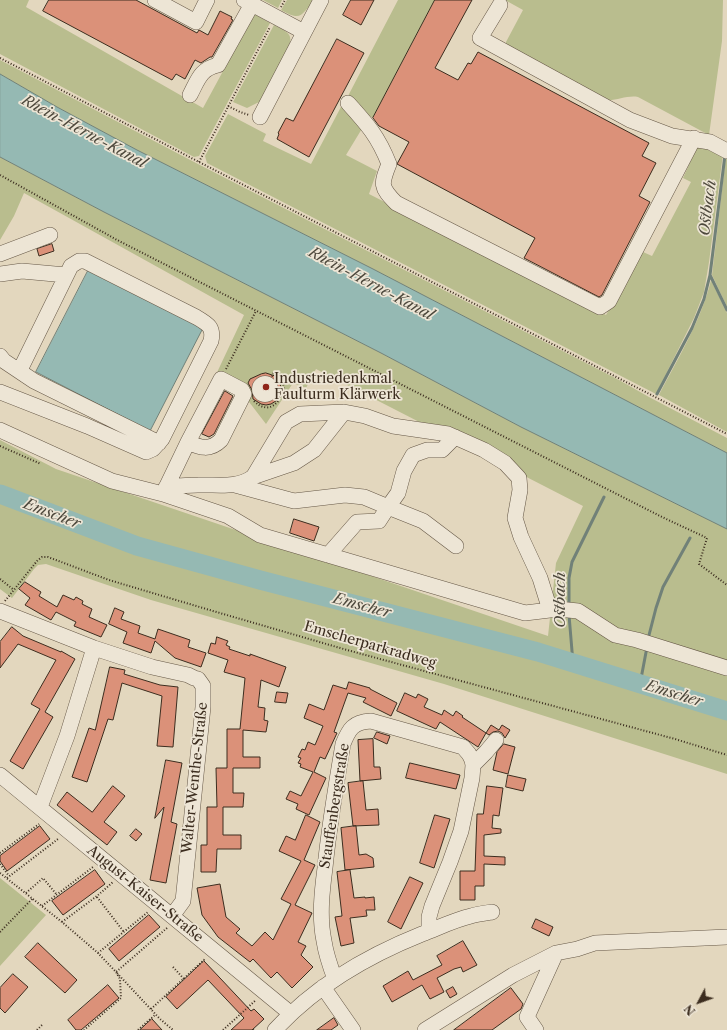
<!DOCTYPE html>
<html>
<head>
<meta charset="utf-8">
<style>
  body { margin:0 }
  #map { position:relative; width:727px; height:1030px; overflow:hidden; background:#e3d7be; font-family:"Libre Caslon Text",serif }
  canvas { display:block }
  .north { position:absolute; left:679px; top:982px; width:40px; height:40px; -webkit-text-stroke:3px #ede5d5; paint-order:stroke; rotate:229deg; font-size:11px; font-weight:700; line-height:16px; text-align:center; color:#3c2d1f }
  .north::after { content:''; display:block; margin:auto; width:14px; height:18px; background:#3c2d1f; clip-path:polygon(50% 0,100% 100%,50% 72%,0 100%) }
</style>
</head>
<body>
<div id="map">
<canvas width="727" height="1030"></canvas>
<div class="north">N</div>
</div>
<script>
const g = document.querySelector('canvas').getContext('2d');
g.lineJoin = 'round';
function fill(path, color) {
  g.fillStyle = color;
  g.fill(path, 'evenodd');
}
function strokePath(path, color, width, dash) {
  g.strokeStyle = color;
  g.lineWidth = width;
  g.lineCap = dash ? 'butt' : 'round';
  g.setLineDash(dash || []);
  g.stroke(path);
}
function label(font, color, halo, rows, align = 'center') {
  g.font = font + ' "Libre Caslon Text",serif';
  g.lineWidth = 3.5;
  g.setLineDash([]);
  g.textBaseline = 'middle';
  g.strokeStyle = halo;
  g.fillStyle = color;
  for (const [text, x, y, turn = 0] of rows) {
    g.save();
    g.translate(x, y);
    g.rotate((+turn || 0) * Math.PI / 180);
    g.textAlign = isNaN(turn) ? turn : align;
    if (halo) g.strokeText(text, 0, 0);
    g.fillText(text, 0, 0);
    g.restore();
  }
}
fill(new Path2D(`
  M0,0h29l-3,7 177,101 51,-94 16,9 -71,133 -5,1 -194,-103z
  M263,0h19l-4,8z
  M287,0h29c-16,13 -12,23 -35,10z
  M398,0h37l-62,118 -10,-5 -15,-17z
  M505,0h218l-1,41 -13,94 -71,-38c-11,-2 -21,4 -32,3l-100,-55v-3l17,-32z
  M274,25c7,4 19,7 16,18 -1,3 -3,5 -3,8l-26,50 -14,7 -14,-6z
  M0,60l196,103 423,217 30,17 78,41v15l-354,-184 -236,-119 -80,-43 -57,-33z
  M342,105l21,22 -17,28 31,16 -8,23 237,121 37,-63 9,4 39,-74 -8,-4 15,-33 25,9 -14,108 -5,30 -10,26 -38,76 -449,-231 -2,-7 23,-42 38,20 -3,7 48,23z
  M726,156l1,1v150l-15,-32z
  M0,157l104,55 277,141 140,74 206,102v245l-283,-90 -293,-84 -105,-36 -8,1 -4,4 -22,29 -12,-9v-149l56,29 492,167 8,-73 27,-57 -267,-137 -10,19 -13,-5 -27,41 -20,-26 -33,-17 31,-66 -220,-122 -10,23 -14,24z
  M711,280l16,33v119l-68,-37c19,-37 42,-74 52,-115z
  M0,878l46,37 -46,51z`), '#b9bd8e');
const water = new Path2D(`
  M0,74l57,33 80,43 236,119 354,184v76l-206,-102 -140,-74 -277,-141 -104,-55z
  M89,269l114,59 -53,103 -114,-59z`);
fill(water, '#95b9b3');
strokePath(water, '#718178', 1);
strokePath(new Path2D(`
  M710,275l17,35
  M657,394l35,-66 12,-29 6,-24 15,-120
  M569,605v-27l3,-16 32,-65
  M569,615l4,48
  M648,639l8,-31 7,-21 27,-49
  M640,684l7,-37`), '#718178', 3);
strokePath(new Path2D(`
  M0,494l137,52 123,34 278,72 189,59`), '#95b9b3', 19);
const building = new Path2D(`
  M49,0h87l61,33 2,-3 9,5 12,-24 12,6 -1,2 2,1 -21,37h-2l-9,6 -6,-3 -10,19 -9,-5 -4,6 -129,-69z
  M351,0h23l-13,25 -18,-10z
  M435,0h37l-37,68 23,12 10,-17 3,1 7,-12 171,91 -7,13 14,7 -17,33 11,6 -48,93 -3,2 -75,-39 11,-20 -138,-74 12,-22 -30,-16 -6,-8z
  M337,39l27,14 -55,104 -32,-18 2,-5 -1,-1 8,-15 7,3z
  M52,244l2,7 -15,5 -2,-7z
  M266,373l9,3 3,4 4,9 -3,10 -8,5 -5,1 -5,-1 -8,-5 -1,-9 -4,-7 2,-4 11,-5z
  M225,391l8,5 -19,38 -5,3 -7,-3z
  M294,519l25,8 -5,14 -24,-8z
  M25,582l16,10 -2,4 18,11 6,-12 11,5 2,-3 7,4 -1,3 10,5 -3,8 18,8 -6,12 -27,-11 2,-4 -20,-10 -5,8 -26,-15 5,-7 -11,-9z
  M115,608l9,4 -3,7 19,7 -2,7 17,6 3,-10 32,11 -2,7 18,6 -5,14 -26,-9 -20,-17 -4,12 -28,-10 4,-11 -18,-8z
  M12,627l11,9 38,16v-1l14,8 -30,53 8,5 -30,52 -13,-8 30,-52 -9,-5 25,-44 -38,-16 -18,24v-26z
  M217,637l11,4 -2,4 4,2 -1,2 21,7v-2l36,13 -7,20 -18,-7 -3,27 7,1 -1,12 4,1 -2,11 -23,-2v27h17v11h-27v25h11l-1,14h-20v28h18v14h-24l-1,23h-15v-27h6v-38h10l-1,-39h11v-39h13l5,-51 -21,-6 4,-12 -20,-7 3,-10 4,1z
  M110,667l15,3 -1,4 36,11 18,2 -5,60 -16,-1 5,-50 -40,-13 -9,37 -5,-1 -21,63 -15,-5 17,-49 6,2z
  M349,682l21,6v1l27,14 -6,13 -28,-14 3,-4 -18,-5 -14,39 3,1 -12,26 -5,-2 -6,15 12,6 -17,37 -13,-6 2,-5 -12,-5 4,-8 11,5 12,-24 -13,-5 1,-3 -3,-1 3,-5 -3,-1 4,-8 3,1 3,-8 7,3 8,-19 -19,-8 5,-14 15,6 9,-25 13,4z
  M277,692l11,1 -2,10 -11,-1z
  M405,693l11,5 2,-4 10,5 -4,8 18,8 2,-5 9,6 3,-5 7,5 -1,1 24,16 5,-8 8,5 3,-5 8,5 -5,8 -3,-5 -4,-2 -5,1 -4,3 -3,-2 -8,14 -38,-25 -4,7 -39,-18z
  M377,732l13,4 -3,8 -13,-6z
  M373,739l1,28h6l1,12 -21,2 -2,-41z
  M504,744l11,3 -7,27 -15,-4 4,-18z
  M166,760l16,3 -11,59 6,2 -11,59 -16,-3 14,-73 -9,11z
  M410,763l50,12 -4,14 -50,-11z
  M508,775l18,4 -3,12 -17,-4z
  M363,781l3,29 12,-1 1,16 -26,1 -5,-43z
  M113,786l12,10 -21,26 13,10 -10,13 -50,-40 10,-13 25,20z
  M487,786l16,2 -4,28 -6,-1 -1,13 9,1v4l-17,2v21l21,1v8l-21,-1v22h-9v14h-15v-29h15l2,-57h6z
  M306,815l14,7 -16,38 11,5 -20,40 17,8 -14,29 8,4 -5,9 12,12 -21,21 -15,-16 -6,6 -18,-19 -3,3 -32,-25 -16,-22 -5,-27 23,-4 6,33 14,12 -4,4 16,13 13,-14 8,8 18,-36 -10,-5 20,-38 -22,-10 7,-15 9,4z
  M435,815l15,4 -16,49 -14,-5z
  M40,826l10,13 -43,32 -7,-10v-5z
  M356,826l3,29 7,-1 7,4 1,9 -29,3 -4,-42z
  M136,829l6,5 -6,7 -6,-5z
  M95,870l10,14 -42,31 -11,-14z
  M350,870l4,28 11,-1v1l9,-1 1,13h-9l1,6 -17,2 4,25 -13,3 -6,-29 7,-1 -5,-44z
  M410,877l13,6 -22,46 -13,-7z
  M149,915l11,12 -41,34 -10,-12z
  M536,919l17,8 -4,9 -17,-8z
  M463,941l14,24 -14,7 -2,-5 -7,2 -17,9 7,14 -14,7 -8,-14 -30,17 -9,-16 25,-15 5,9 29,-15 -5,-9z
  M38,943l39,37 -12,13 -40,-36z
  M204,961l47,50 3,-2 10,10 -12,11h-21l13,-12 -36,-38 -31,29 -11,-12z
  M13,974l15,13 -23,26 -5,-5v-20z
  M108,985l11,13 -38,32h-5l-8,-10z
  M453,987l4,7 -7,4 -4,-7z
  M511,988l12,16 -2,5 -29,21h-38z
  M334,1018l4,7 -7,5h-14z
  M152,1019l10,11h-22z`);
fill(building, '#db9179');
strokePath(building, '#3c2d1f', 1);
const minor = new Path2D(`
  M155,0l41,22 11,-22
  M244,0l60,32
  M500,5l-20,33 150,82 42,16 38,6 17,9
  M190,95c8,-15 10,-26 28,-30l34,-61
  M348,103c19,21 30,33 41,61 -8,20 -9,23 7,39l204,104 9,-6 85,-163
  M260,117l61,-117
  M0,254l50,-19
  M0,274l22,-3 44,4
  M0,356l4,5 30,20 125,62
  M259.5 389a5.5 5.5 0 1 1 11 0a5.5 5.5 0 1 1-11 0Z
  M0,392l87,34 59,26 7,-3 9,-10 49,-98c3,-14 -3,-17 -15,-24l-111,-56h-6l-8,5 -51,104
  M0,430l112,51 51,13 65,22 32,19 265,78 33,-4 20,2 37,24 22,5 90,28
  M253,477l41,-14 20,-13 30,-38
  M235,485l59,16 51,-6 19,2 24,10 10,-14 6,-22 9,-16 14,-5h15l13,-13
  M166,487c11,-1 21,-2 32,-2 19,-1 38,4 55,-8l33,-55 14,-8 44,-2 21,4 28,10 55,8 36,16 21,13 14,15 1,12 -5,28 6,19 19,41 10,32
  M163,494l25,-52 33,-63 21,11 2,4 -23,46c-11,11 -21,8 -33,2
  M328,555l29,-33 22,-1 9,-14 35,14 33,25
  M0,611l94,37 58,19 36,8 6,3 4,1 5,7v21l-20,194 -11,15
  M473,765l13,-13 10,-12
  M0,775l290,238
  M40,807l27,-71 27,-88
  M335,979c-5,-13 -9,-25 -11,-38 -5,-24 -2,-50 1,-73 4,-42 11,-83 18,-124 6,-15 10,-22 28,-23l92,26 6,7 3,6 1,5 -1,13 -11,53 -11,31 -18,44 -3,11v14
  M323,987l30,43
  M275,1030c40,-44 92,-74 147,-96 16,-6 32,-14 49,-18 6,-2 14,-3 21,-4
  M425,1030l88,-55 43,-22
  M536,1030l-9,-13 29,-64 21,-4 18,-6 132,-6`);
strokePath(minor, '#665847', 16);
strokePath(new Path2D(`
  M281,7l4,-7
  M0,58l199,104 528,272
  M228,106l12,6 9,3
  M199,162l71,-135
  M0,175l119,66 543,276 45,21 -8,26 28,21
  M226,369l30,-58
  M254,401c15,15 28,1 30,-15l-4,-9 -6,-5 -6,12
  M0,446l41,18
  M0,579l14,11
  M5,601l32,-40 5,-4h6l61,23 104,31 134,39 328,89 52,16
  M0,853l39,-29
  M0,864l9,12
  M0,873l62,49 36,31 18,19 4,7 1,19 -37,32
  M7,878l51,-39
  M26,893l17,-15 14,17
  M97,897l27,35
  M42,906l51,-39
  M62,922l35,-26 16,-14
  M167,928l-51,44 44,47 13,11
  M0,932l32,-33
  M98,953l50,-41
  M173,967l11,12
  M151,1009l55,-51
  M253,1029l1,1
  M37,1030l6,-6
  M138,1030l18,-16
  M223,1030l33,-30`), '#3c2d1f', 2, [1, 2]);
strokePath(minor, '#ede5d5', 15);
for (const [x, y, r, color] of [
  [266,387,4,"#8f2418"]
]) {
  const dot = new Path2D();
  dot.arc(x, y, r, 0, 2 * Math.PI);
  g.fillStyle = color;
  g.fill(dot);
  strokePath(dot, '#ede5d5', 1.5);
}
label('14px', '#3c2d1f', '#ede5d5', [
  ["Industriedenkmal",274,379],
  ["Faulturm Klärwerk",274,395]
], 'left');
label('14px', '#3c2d1f', '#ede5d5', [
  ["Emscherparkradweg",370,645,16],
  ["Walter-Wenthe-Straße",195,778,-84],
  ["Stauffenbergstraße",335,806,-81],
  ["August-Kaiser-Straße",145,894,39]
]);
label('italic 15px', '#4e493d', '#ede5d5', [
  ["Rhein-Herne-Kanal",84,132,28],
  ["Ostbach",708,208,-83],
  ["Rhein-Herne-Kanal",371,284,28],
  ["Emscher",52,514,21],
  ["Ostbach",561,600,-90],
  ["Emscher",362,606,15],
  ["Emscher",674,694,17]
]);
</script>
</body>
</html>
